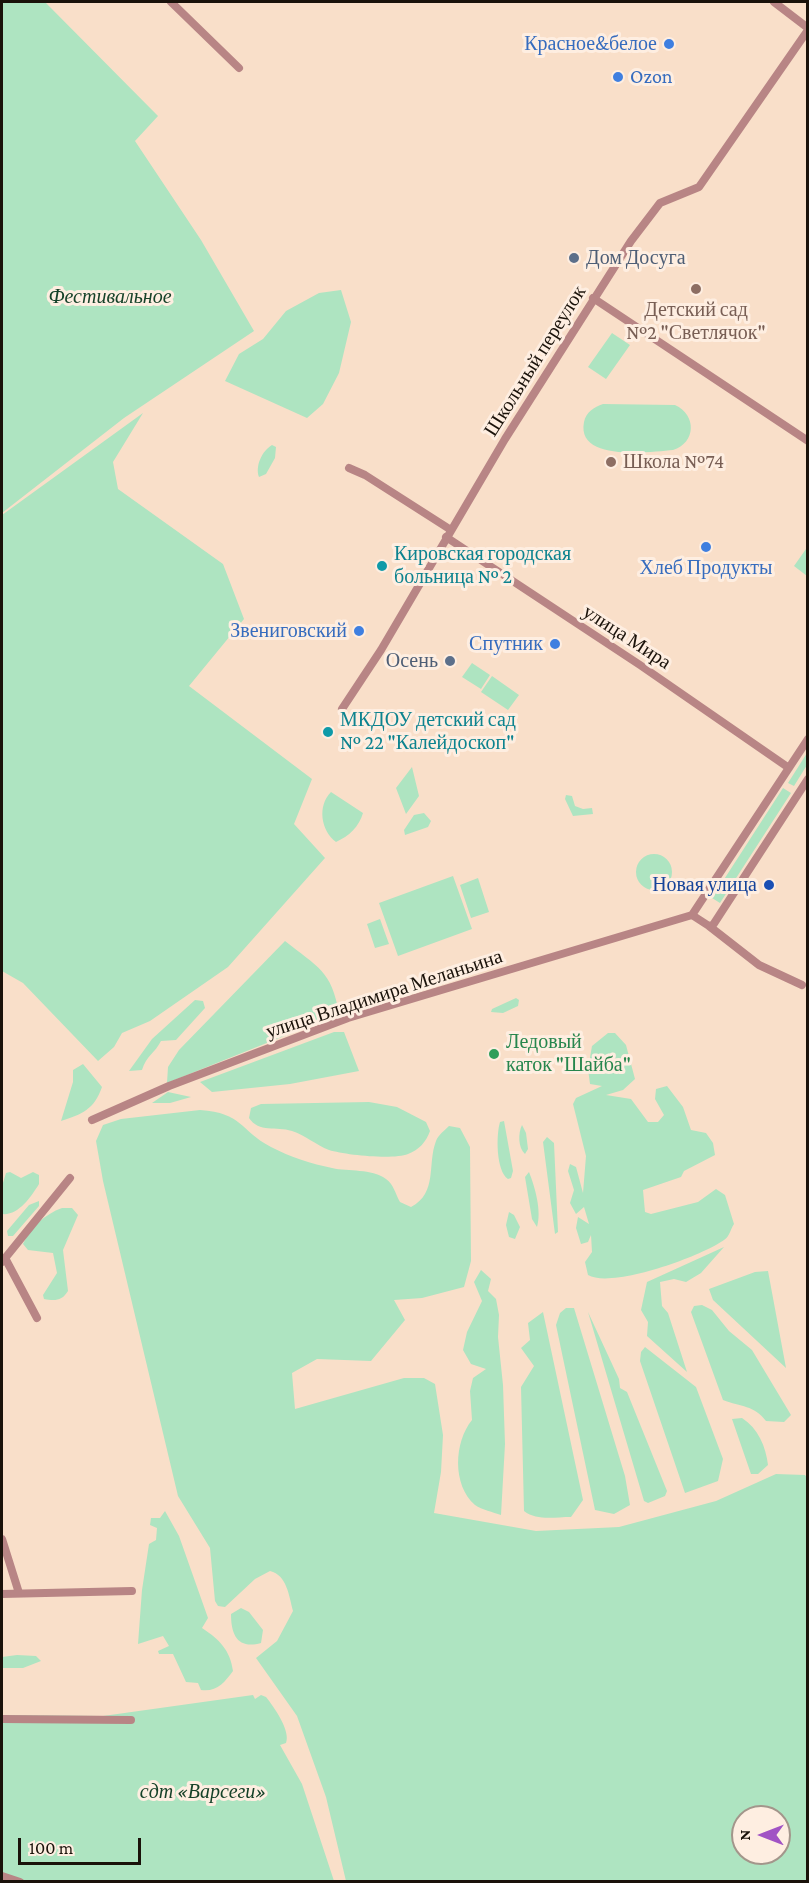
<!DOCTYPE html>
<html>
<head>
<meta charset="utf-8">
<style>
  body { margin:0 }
  #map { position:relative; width:809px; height:1883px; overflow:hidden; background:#f9dfc9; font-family:"Crimson Pro",serif }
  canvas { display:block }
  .frame { position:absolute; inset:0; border:3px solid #1a120a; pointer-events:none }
  .north { position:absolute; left:731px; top:1805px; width:60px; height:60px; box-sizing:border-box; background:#feeee1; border:2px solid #a3968b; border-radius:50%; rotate:270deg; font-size:16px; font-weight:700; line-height:24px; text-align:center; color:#1a120a }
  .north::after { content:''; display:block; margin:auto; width:21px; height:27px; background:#a153c4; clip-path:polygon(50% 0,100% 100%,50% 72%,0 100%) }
  .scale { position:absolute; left:18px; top:1838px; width:123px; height:27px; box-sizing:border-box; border:3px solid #1a120a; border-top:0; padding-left:8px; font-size:18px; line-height:21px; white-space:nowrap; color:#1a120a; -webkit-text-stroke:4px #feeee1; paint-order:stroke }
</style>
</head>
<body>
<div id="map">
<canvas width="809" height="1883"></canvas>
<div class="frame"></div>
<div class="north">N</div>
<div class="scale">100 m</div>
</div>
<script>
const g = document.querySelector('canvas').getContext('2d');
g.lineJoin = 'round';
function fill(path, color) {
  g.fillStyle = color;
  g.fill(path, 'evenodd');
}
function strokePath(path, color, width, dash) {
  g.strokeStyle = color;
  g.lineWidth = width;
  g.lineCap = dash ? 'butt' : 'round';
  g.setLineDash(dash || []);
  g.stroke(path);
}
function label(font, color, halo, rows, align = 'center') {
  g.font = font + ' "Crimson Pro",serif';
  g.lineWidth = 6;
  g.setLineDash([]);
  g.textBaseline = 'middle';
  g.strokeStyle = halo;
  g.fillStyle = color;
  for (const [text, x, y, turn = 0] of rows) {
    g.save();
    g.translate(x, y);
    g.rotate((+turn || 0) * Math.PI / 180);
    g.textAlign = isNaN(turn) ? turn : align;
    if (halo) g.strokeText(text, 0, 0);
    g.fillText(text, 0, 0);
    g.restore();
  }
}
fill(new Path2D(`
  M2,2h43l113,114 -23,25 66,99 53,91 -130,87 -122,95z
  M341,290l10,32 -12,51 -16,31 -16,14 -82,-37 14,-27 24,-15 23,-28 33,-18z
  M612,333l18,12 -24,34 -18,-12z
  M603,404l72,1c22,10 21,38 -2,45 -23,2 -97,12 -89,-28 2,-10 10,-15 19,-18z
  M143,413l-30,49 5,27 105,75 21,55 -55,67 123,93 -18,45 31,34 -97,109 -78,54 -28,12 -8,14 -16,14 -75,-78 -21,-12v-456z
  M272,445l4,2 -1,11 -9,16 -7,3c-4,-11 3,-26 13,-32z
  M806,549l2,1 -1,26 -13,-10z
  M472,663l18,12 -9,14 -19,-12z
  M492,676l27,19 -11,15 -27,-18z
  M807,753v12l-13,21 -6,-3z
  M412,767l7,29 -13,18 -10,-26z
  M783,788l8,5 -71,110 -8,-5z
  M331,792l32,21c-4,14 -14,23 -27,29 -15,-11 -19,-36 -5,-50z
  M566,795l6,1 3,10 8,3 9,-1 1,6 -20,2 -8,-17z
  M424,813l7,8 -3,6 -23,8 -1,-5 10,-15z
  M636 872a18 18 0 1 1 36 0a18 18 0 1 1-36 0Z
  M453,876l19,53 -74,27 -19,-53z
  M478,878l11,34 -18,6 -11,-33z
  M380,919l9,25 -14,4 -8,-24z
  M285,941c32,26 47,29 54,73l-172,69 1,-16 11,-17z
  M516,998l3,2 -1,6 -15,7 -12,-1 1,-3z
  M195,1000l8,1 2,7 -29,32 -15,1c-6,12 -15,15 -19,29l-13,1 23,-32z
  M334,1032h10l15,39 -69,13 -78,8 -12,-10z
  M608,1033h7l11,12 9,34 -12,11 -17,5 25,4 17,23h10l6,-7 -9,-16 1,-10 11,-3 16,21 8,23 15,3 7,10 2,12 -31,16 -3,6 -38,13 2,22 6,2 47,-12 18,-13 9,6 9,29c-4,6 -4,12 -10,16 -22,16 -112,49 -136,35l-3,-13 7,-10 -1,-17 -3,7 -7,2 -5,-16 2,-11 11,7 -5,-17 -8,7 -6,-11 4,-13 -6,-19 2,-7 6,3 7,26 3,-37 -13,-52 3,-6 26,-12 -12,-2 -2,-15 4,-23z
  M83,1064l19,23c-8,23 -20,27 -41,34l12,-39v-12z
  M168,1092l23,5 -21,6h-18z
  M369,1102l28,5 29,15 4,9c-4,11 -11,19 -22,23 -15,6 -63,1 -79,-4 -13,-5 -24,-15 -37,-19 -16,-5 -33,2 -43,-13l2,-10 10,-4z
  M200,1110c43,3 39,20 71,37 19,10 41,17 61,21 17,4 39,0 54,11 8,6 9,14 14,23l11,5c27,-14 16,-43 25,-66 2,-6 9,-11 13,-15l11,2 10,19 1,114 -7,26 -42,11 -28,2 11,20 -34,41 -54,-2 -25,14 3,36 109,-31h20l11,6 8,51 -2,37 -7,41 102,18 83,-4 97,-26 60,-27 29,1 3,4 -1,402h-461l-20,-84 -29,-81 -41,-58 21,-17 16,-30c-4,-15 -6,-36 -23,-40l-15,8 -30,28 -7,-1 -3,-5 -5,-53 -32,-52 -75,-315 -7,-40 7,-16 18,-6zM743,1817h36v36h-36z
  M504,1121l9,50 -2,7 -3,1c-12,-8 -12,-44 -8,-57z
  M522,1125l4,8 2,16 -3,5c-7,-6 -7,-21 -3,-29z
  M547,1137l7,6 4,89 -3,2 -12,-92z
  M10,1172l11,6 12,-6 6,3v9c-8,13 -21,32 -37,30v-28l4,-13z
  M529,1172c6,15 13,39 8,55l-5,-8 -7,-42z
  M39,1201v5l-26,30h-5l-1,-5 22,-26z
  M62,1208h10l6,7 -15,35 5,41c-6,10 -13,10 -24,8l-1,-4 14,-22 -4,-20 -25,-3 -5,-6c7,-16 22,-30 39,-36z
  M509,1212l5,3 6,12 -5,12 -6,-2 -3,-12z
  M724,1247l-23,26 -15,9 -12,-3 -14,3 2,24 6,7 19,59 -40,-36 1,-14 -7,-12 6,-28z
  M481,1270l10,9 -3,12 8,8 3,16 -1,22 5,48 2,59 -4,71c-8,-3 -19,-5 -26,-10 -23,-20 -21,-63 -3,-85l-2,-29 3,-13 13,-9 -15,-5 -8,-14 4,-18 15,-31 -8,-19z
  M768,1271l18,97 -73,-68 -4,-11 46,-17z
  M702,1305l10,5 17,21 23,19 39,65 -7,7 -18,-1c-12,-16 -25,-14 -43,-21l-32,-88 3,-6z
  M566,1308h8l51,168 5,29 -16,9 -19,-4 -39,-185 4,-12z
  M543,1312l40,188 -12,17c-17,0 -34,4 -47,-6l-3,-124 13,-21 -13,-18 9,-8 -2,-17z
  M588,1312l31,67 1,9 7,4 40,99 -2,5 -17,7 -4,-2z
  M645,1347l51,40 27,72 -5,22 -33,12 -45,-132 1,-9z
  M742,1418c16,10 24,29 26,47l-10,9h-7l-19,-55z
  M165,1511l14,25 29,82 -6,10c18,12 28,22 31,43 -9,12 -16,21 -32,19l-3,-7 -12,-1 -13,-28h-14l-1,-3 11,-5 -6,-10 -25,8 4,-54 7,-46 7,-4 1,-12 -7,-3 1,-7h9z
  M241,1608l8,4 14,18 -2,13c-22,6 -30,-6 -30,-29z
  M17,1655l19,1 5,5 -18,7h-21v-11z
  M253,1695l2,4 6,-4 5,2c8,10 25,34 20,46l-6,2 22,39 32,97 -332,1v-167l101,1z`), '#aee4c1');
strokePath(new Path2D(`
  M171,2l68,66
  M774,2l34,26
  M593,298l215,143
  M349,468l16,7 86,55
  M446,537l194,128 149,103
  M342,709l39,-59 124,-211 126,-198 29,-38 39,-16 109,-157
  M692,915l116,-176
  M692,915l17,11 4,-1 95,-146
  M709,926l50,39 43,20
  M92,1120l77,-34 179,-68 344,-103
  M5,1258l32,60
  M2,1262l68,-84
  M2,1539l17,54
  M2,1594l130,-3
  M2,1719l129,1
  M2,1876l18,6`), '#b88585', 8);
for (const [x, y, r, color] of [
  [669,44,6,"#3f7fe0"],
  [618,77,6,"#3f7fe0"],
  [574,258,6,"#5c6f8a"],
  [696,289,6,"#8d6e63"],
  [611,462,6,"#8d6e63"],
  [706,547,6,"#3f7fe0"],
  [382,566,6,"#0f9aa8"],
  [359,631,6,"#3f7fe0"],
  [555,644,6,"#3f7fe0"],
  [450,661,6,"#5c6f8a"],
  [328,732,6,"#0f9aa8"],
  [769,885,6,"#1a4fb4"],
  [494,1054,6,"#2e9e5b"]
]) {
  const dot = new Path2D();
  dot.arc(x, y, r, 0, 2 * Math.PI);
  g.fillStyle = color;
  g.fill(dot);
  strokePath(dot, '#feeee1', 2);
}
label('20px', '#366cbe', '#feeee1', [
  ["Красное&белое",657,44],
  ["Ozon",630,77,"left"],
  ["Хлеб Продукты",706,568,"center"],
  ["Звениговский",347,631],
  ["Спутник",543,644]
], 'right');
label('20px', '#4e5e75', '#feeee1', [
  ["Дом Досуга",586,258],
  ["Осень",438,661,"right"]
], 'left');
label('italic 20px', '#164229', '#feeee1', [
  ["Фестивальное",110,297],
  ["сдт «Варсеги»",203,1792]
]);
label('20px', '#785e54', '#feeee1', [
  ["Детский сад",696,310],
  ["№2 \"Светлячок\"",696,333],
  ["Школа №74",623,462,"left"]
]);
label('20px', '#1a120a', '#feeee1', [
  ["Школьный переулок",535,361,-58],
  ["улица Мира",627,637,33],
  ["улица Владимира Меланьина",384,994,-18]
]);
label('20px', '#0d838f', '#feeee1', [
  ["Кировская городская",394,554],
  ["больница № 2",394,577],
  ["МКДОУ детский сад",340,720],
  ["№ 22 \"Калейдоскоп\"",340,743]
], 'left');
label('20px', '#164399', '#feeee1', [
  ["Новая улица",757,885]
], 'right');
label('20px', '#27864d', '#feeee1', [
  ["Ледовый",506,1042],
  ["каток \"Шайба\"",506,1065]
], 'left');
</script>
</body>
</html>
